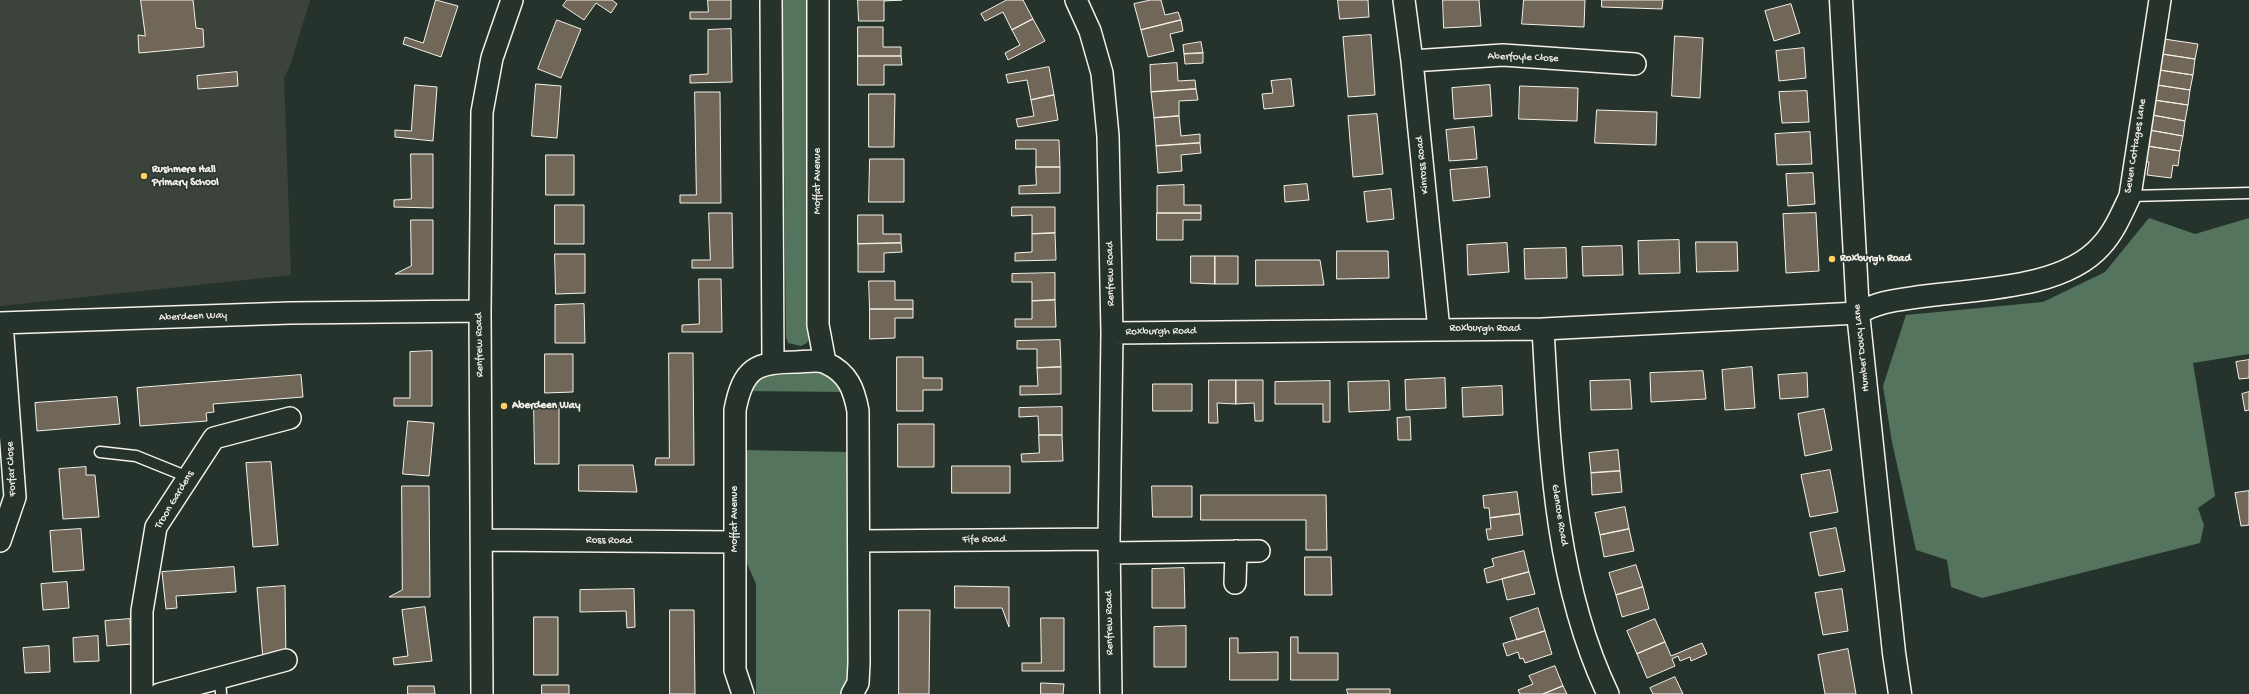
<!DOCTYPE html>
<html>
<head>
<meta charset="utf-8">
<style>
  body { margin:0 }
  canvas { display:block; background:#26332d }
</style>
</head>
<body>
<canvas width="2249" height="694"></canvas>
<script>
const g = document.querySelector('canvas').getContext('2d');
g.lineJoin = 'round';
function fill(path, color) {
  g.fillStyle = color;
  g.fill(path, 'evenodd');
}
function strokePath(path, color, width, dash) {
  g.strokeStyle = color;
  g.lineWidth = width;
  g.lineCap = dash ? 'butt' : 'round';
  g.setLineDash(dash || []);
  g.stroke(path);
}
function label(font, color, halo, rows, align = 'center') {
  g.font = font + ' "Gochi Hand",sans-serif';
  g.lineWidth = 3;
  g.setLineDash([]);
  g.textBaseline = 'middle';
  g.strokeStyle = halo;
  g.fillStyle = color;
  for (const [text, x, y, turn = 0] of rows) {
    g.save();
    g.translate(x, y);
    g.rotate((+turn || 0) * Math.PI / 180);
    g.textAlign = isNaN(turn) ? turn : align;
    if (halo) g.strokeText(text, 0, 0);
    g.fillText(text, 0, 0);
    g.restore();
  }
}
fill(new Path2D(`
  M0,0h310l-20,66 -6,11 7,198 -291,31z`), '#3c433a');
fill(new Path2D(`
  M782,0h26l1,337 -2,6 -6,3 -13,-3 -2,-6z
  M2149,218l46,16 54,-16v136l-56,9 22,133 -17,12 6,17 -4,18 -218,55 -31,-11 -4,-27 -31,-10 -24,-108 -9,-56 23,-71 137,-13 62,-30z
  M771,371l56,1 20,20 -102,-1 6,-8z
  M742,450l106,2 4,225 -7,17h-89v-110l-13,-30z`), '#55745d');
const building = new Path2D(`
  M141,0h52l3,28 7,1 1,18 -65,6 -1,-18 7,1z
  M436,0l22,6 -17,51 -38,-13 2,-7 18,6z
  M567,0h45l5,4 -6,9 -15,-10 -12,17 -21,-14z
  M708,0h23v19h-41v-7h18z
  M858,0h44l-18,1v20h-25z
  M1007,0h16l10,19 -21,11 -9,-18 -18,9 -4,-7z
  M1151,0h10l4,15 13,-3 3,8 -40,10 -7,-26z
  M1338,0h30l1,17 -29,2z
  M1443,0h36l2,26 -37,2z
  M1524,0h61l-1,27 -62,-3z
  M1602,0h61l-1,9 -60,-2z
  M1791,4l9,29 -26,8 -9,-30z
  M1033,19l12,22 -37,19 -3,-7 15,-8 -8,-15z
  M557,20l24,9 -20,49 -23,-9z
  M1181,20l2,11 -13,3 4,17 -26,6 -7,-27z
  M858,27h25v20h18v9h-43z
  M731,29l1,53 -42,1v-8l18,-1v-44z
  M1371,35l4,60 -27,2 -5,-60z
  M1675,36l28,2 -3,60 -28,-2z
  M2164,39l34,5 -3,15 -33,-5z
  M1201,42l2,11 -19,1 -1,-9z
  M1804,48l2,30 -27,3 -3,-30z
  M1203,53v10l-18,1 -1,-10z
  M2162,54l33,5 -2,16 -34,-5z
  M858,56h43l1,9h-18v20h-26z
  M1177,63l1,18 17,-1 1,9 -45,3 -1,-27z
  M1049,67l5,28 -23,5 -4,-20 -19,3 -2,-8z
  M2159,70l34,5 -3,15 -33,-5z
  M237,72l1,14 -40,3 -1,-13z
  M1291,79l3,27 -30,3 -2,-15 11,-1 -2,-12z
  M536,84l25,2 -4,52 -25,-2z
  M415,85l22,2 -4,54 -38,-4v-7l16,1z
  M1490,85l2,31 -38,3 -2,-31z
  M2157,85l33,5 -2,15 -34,-5z
  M1520,86l58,2 -1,33 -58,-2z
  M1196,89l2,11 -19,1v15l-25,2 -3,-26z
  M1807,91l2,31 -27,1 -3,-31z
  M695,92h25l1,111h-41v-8h16z
  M869,94h26l-1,53h-25z
  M1054,95l4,25 -40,7 -2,-8 18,-3 -3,-16z
  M2154,100l34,5 -3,16 -33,-6z
  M1597,110l60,2 -1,33 -61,-2z
  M1377,114l6,60 -30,3 -5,-61z
  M2152,115l33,6 -2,15 -34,-6z
  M1179,116l2,20 19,-2v9l-44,3 -2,-28z
  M1474,127l3,32 -28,2 -3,-31z
  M2149,130l34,6 -3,15 -33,-5z
  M1810,132l2,32 -35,1 -2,-31z
  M1016,140h43l1,27h-24v-18h-20z
  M1200,143l1,10 -20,2 1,16 -24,2 -2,-27z
  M2147,146l33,5 -2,15 -5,-1 -2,13 -24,-3 2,-13 -5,-1z
  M411,154h22v54l-39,-1v-7l17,-1z
  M546,155h28v40h-28z
  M870,159h34v43h-35z
  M1036,167h24v26l-41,1v-8l17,-1z
  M1487,167l3,30 -37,4 -3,-31z
  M1813,173l2,31 -27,2 -2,-32z
  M1307,184l2,16 -24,2 -1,-16z
  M1184,185v20h17v8h-44v-27z
  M1391,189l3,30 -27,3 -3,-30z
  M555,205h29v39h-29z
  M1012,207h43v26l-23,1v-19l-20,1z
  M709,213h23l1,55h-41v-8h18z
  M1157,213h44v7h-18v20h-26z
  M1816,213l3,58 -33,2 -3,-59z
  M858,215h25v19h18v9l-43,1z
  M411,220h22v54h-38l16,-8z
  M1055,233l1,27 -41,1v-8l17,-1v-18z
  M1679,240l1,33 -41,1 -1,-33z
  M1696,242h41l1,29 -41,1z
  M901,243l1,9 -18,1v19h-26v-28z
  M1507,243l2,29 -41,3 -1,-30z
  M1622,246l1,29 -40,1 -1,-29z
  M1566,248l1,30 -42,1 -1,-30z
  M1337,251h51l1,27 -52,1z
  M555,254h30v39l-29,1z
  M1191,256h24v28l-24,-1z
  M1215,256h23v28h-23z
  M1256,260h64l4,25 -68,1z
  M1055,273v27l-23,1v-19h-20v-8z
  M699,279h22l1,53h-40v-7l17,-1z
  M869,281h26v19h18v9h-43z
  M1055,300l1,27h-41v-8h17v-18z
  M584,304l1,39h-30v-38z
  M870,309h43v9h-18v20l-25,1z
  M1060,340l1,27 -24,1v-19h-20v-8z
  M432,351v55h-38v-8h16v-46z
  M669,353h24l1,112h-39l1,-7h13z
  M545,354h28v38l-28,1z
  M897,357h26v21h19v12h-19v21h-26z
  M2249,360v18l-10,1 -3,-17z
  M1061,367v27l-41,1v-9h18l-1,-18z
  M1752,367l3,41 -30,2 -3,-40z
  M1703,371l3,28 -55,3 -1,-29z
  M1807,373l1,24 -28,2 -2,-24z
  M301,375l2,22 -90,7 1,8 -8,1 1,8 -67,5 -3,-38z
  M1445,378l1,30 -40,2 -1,-30z
  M1209,380h27v24l-19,-1 1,20h-9z
  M1236,380h27v41h-8l-1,-18 -18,1z
  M1630,380l2,29 -41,1 -1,-29z
  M1330,381v41h-7v-18h-48v-22z
  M1389,381l1,29 -41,2 -1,-30z
  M1153,384h39v27h-39z
  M1502,386l1,29 -40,2 -1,-29z
  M2249,392v18l-4,1 -3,-17z
  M117,397l3,27 -83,7 -2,-28z
  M534,405h25v59h-24z
  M1062,407v28h-23l-1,-19 -19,1v-9z
  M1824,409l8,41 -27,6 -7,-42z
  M1410,417l1,23h-13l-1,-22z
  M408,421l26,2 -5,53 -26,-2z
  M898,424h36v43h-36z
  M1039,435h23l1,26 -41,1 -1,-8 18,-1z
  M1618,450l2,21 -29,2 -2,-20z
  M271,462l7,83 -25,2 -7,-84z
  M579,465h54l4,27 -58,-1z
  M952,466h58v27h-58z
  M86,467v8h9l4,42 -36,2 -4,-50z
  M1830,470l8,42 -28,5 -9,-42z
  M1620,471l2,21 -30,3 -1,-22z
  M402,486h27l1,111h-41l13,-7z
  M1152,486h40v31h-39z
  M2249,491v34l-8,1 -6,-33z
  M1517,492l3,22 -30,4 -1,-10h-5l-1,-12z
  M1201,495h125l1,55h-21v-30h-105z
  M1625,507l4,22 -29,6 -5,-22z
  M1520,514l3,21 -35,5 -2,-11h5l-1,-11z
  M1836,528l9,43 -26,5 -9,-43z
  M81,529l3,41 -31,2 -3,-41z
  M1629,529l5,22 -30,6 -4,-22z
  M1524,551l5,21 -42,11 -3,-14 10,-3 -2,-7z
  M1305,557h26l1,38h-27z
  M1636,565l7,22 -27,8 -7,-22z
  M234,567l2,25 -60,4 1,12 -11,1 -4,-37z
  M1184,568l1,40h-33v-39z
  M1529,572l6,22 -28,6 -5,-21z
  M67,582l2,26 -26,2 -2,-26z
  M285,586l1,74h-23l-6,-72z
  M955,586l54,1v40l-7,-19h-47z
  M1643,587l6,22 -27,8 -6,-22z
  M634,589l1,38 -8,1 -1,-17 -46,1v-22z
  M1842,589l6,42 -25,4 -8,-42z
  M425,607l7,54 -38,4 -1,-7 15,-2 -6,-46z
  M1538,608l7,23 -28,9 -7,-22z
  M670,610h24l1,84h-25z
  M899,610h31l-1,84h-30z
  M534,617h24v58h-24z
  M1041,618h23v53h-42v-8h19z
  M130,619l1,25 -24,2 -2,-25z
  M1655,619l10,23 -28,12 -10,-23z
  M1186,626v41h-32v-40z
  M1545,631l7,23 -27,9 -2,-5 -3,1 -2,-7 -11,4 -4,-12z
  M98,636l1,25 -25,1 -1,-24z
  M1291,637h7v16h40v27h-47z
  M1230,638h8v15l40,-1v28h-48z
  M1665,642l6,14 31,-13 5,11 -16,7 -1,-4 -10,4 -2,-5 -6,3 3,7 -28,12 -10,-24z
  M49,646l1,26 -25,1 -2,-25z
  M1848,649l8,45h-31l-7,-39z
  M1555,666l8,20 -20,8h-23l-2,-4 15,-6 -4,-8z
  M1675,677l8,17h-30l-3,-6z
  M1041,683l23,1 -1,10h-22z
  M542,685h27v9h-27z
  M408,686h26l1,8h-27z
  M1563,686l4,8h-24z
  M1347,689h43v5h-42z`);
fill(building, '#706758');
strokePath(building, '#f4f1e8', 1);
const service = new Path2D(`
  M2130,196l119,-3
  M100,452l36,4 52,21
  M220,678l1,16`);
const minor = new Path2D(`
  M771,0l2,362
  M818,0v325l7,37
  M1076,0l14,31 12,42 6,63 4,197 -3,206 2,155
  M1404,0l8,61 27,269
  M1412,61l91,-6 132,9
  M0,323l290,-10 190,-2
  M1543,329c7,122 11,252 65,365
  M1112,333l431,-4 315,-16c8,-4 17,-8 25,-10 63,-16 173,-6 218,-57 13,-14 21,-33 29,-50l30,-196
  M482,540l253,2
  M0,541l15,-44 -13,-174
  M859,541l250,-2
  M1109,553l150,-2
  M1235,583l1,-32
  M142,694v-83l14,-84 58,-89 76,-20
  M160,694l126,-34
  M482,694l-2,-383 2,-199 10,-54 20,-58
  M743,694l-8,-24v-260c8,-42 21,-48 61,-48 8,0 23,-3 30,1 22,10 28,26 32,48l1,252 -1,20 -6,11`);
const tertiary = new Path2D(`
  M1841,0l17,313 36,340 6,41`);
strokePath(service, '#f4f1e8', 13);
strokePath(minor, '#f4f1e8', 24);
strokePath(tertiary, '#f4f1e8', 25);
strokePath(service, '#26332d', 10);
strokePath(minor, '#26332d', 21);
strokePath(tertiary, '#26332d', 22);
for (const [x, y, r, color] of [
  [144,176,4,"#ffd166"],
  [1832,259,4,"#ffd166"],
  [504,406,4,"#ffd166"]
]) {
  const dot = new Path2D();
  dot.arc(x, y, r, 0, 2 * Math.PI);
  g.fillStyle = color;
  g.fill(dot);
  strokePath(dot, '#26332d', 1.5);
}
label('11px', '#f4f1e8', '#26332d', [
  ["Aberfoyle Close",1523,58,2],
  ["Seven Cottages Lane",2136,146,-81],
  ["Kinross Road",1423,165,-96],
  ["Moffat Avenue",818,181,-90],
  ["Renfrew Road",1111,274,-91],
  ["Aberdeen Way",193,317,-2],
  ["Roxburgh Road",1485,329],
  ["Roxburgh Road",1161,332,-1],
  ["Renfrew Road",480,345,-91],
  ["Humber Doucy Lane",1862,348,-96],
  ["Forfar Close",12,469,-93],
  ["Troon Gardens",175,500,-59],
  ["Glencoe Road",1559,515,81],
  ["Moffat Avenue",735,519,-90],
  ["Fife Road",984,540,-1],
  ["Ross Road",609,541,1],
  ["Renfrew Road",1110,623,-91]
]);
label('bold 11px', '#f4f1e8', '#26332d', [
  ["Rushmere Hall",152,170],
  ["Primary School",152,183],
  ["Roxburgh Road",1840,259],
  ["Aberdeen Way",512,406]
], 'left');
</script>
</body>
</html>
